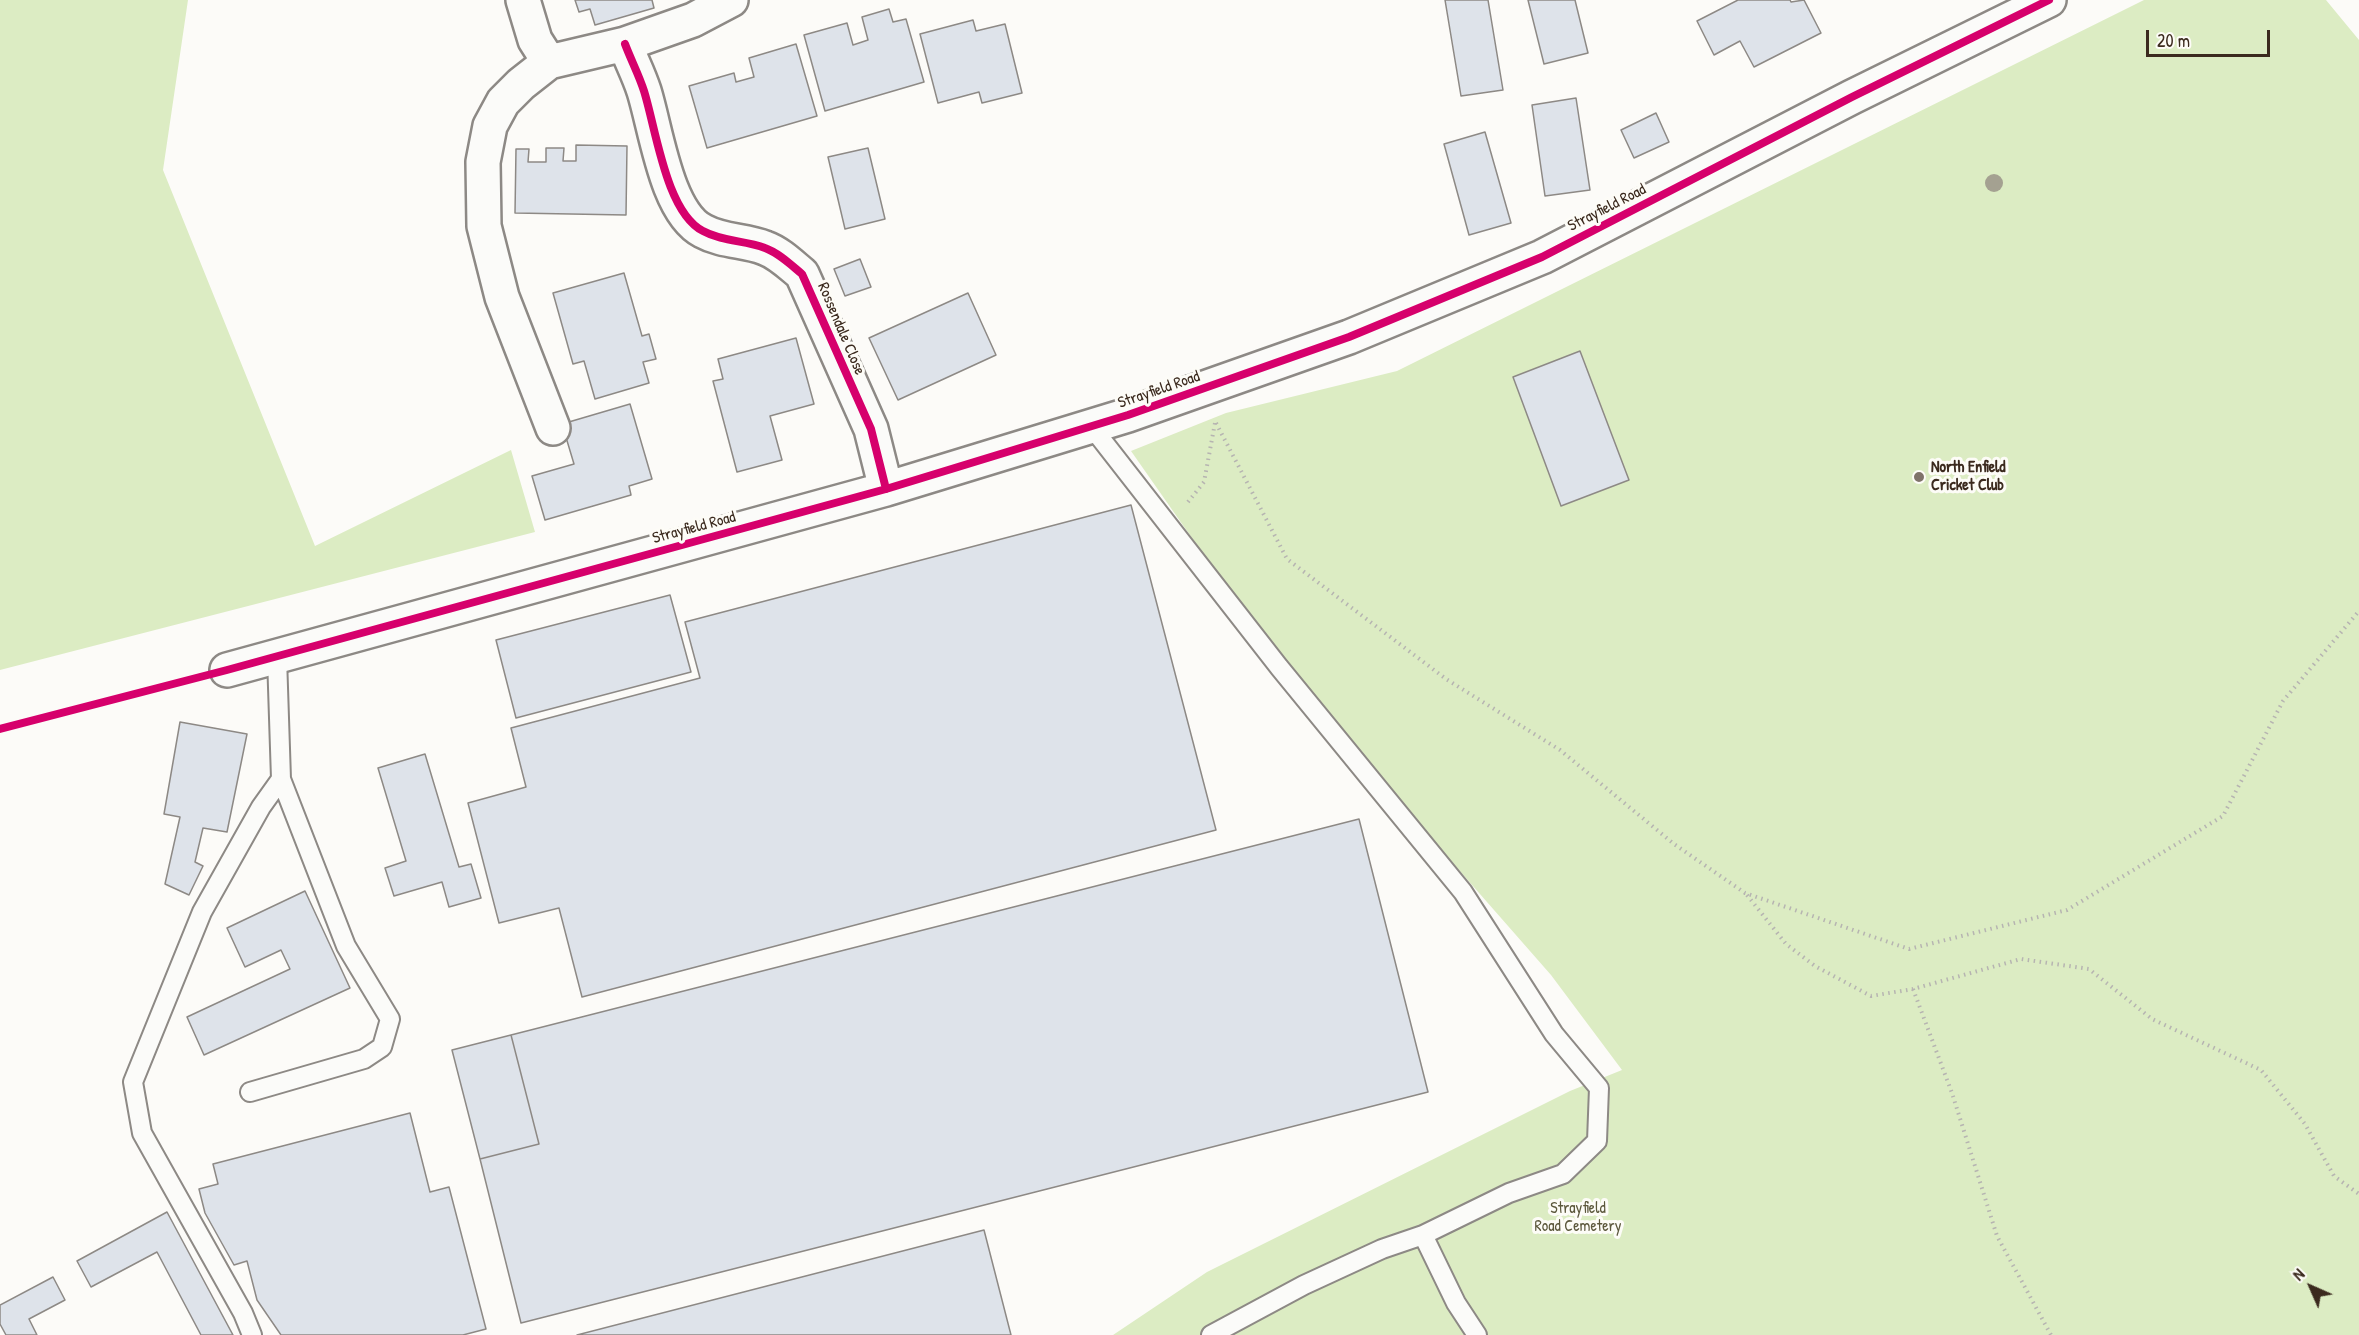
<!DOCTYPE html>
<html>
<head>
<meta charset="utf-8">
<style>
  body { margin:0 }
  #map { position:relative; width:2359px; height:1335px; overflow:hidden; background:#fcfbf8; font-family:"Patrick Hand",sans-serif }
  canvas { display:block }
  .north { position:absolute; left:2281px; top:1257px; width:60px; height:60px; -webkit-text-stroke:4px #fdfcf7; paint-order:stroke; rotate:315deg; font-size:16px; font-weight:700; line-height:24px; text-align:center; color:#3b2a1e }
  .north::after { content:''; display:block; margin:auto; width:21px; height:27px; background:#3b2a1e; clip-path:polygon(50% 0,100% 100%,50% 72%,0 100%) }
  .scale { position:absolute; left:2146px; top:30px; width:124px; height:27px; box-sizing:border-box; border:3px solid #3b2a1e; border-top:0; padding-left:8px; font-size:18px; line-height:21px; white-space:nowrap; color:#3b2a1e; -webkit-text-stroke:4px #fdfcf7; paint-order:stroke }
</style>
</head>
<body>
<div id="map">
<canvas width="2359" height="1335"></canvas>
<div class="north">N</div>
<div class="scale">20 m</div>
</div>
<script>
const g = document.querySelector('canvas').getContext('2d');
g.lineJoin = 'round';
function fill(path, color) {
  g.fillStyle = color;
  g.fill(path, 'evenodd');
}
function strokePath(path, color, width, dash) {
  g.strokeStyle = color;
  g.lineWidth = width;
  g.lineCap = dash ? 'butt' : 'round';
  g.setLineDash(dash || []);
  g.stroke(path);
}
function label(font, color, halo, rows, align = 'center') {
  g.font = font + ' "Patrick Hand",sans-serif';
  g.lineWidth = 6;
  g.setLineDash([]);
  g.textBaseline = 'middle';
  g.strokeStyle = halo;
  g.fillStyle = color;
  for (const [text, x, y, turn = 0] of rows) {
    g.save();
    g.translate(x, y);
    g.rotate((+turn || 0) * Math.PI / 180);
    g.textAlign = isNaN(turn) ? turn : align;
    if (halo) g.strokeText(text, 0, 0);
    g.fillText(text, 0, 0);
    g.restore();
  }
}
fill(new Path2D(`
  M0,0h188l-25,170 152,376 196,-96 24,82 -535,138z
  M2144,0h182l33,40v1295h-1246l94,-63 363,-181 52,-21 -71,-95 -264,-301 -156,-223 95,-38 171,-42z`), '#dcecc3');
const building = new Path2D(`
  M575,0h77l2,8 -59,17 -5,-16 -11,3z
  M1445,0h43l15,90 -42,6z
  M1528,0h47l13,53 -44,11z
  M1738,0h52l1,2 13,-2 17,33 -67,34 -14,-26 -26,14 -17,-34z
  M889,9l4,13 13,-3 18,63 -99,29 -21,-76 43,-12 6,22 15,-5 -6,-23z
  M973,20l3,11 29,-7 17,69 -40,10 -3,-11 -41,11 -18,-69z
  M796,44l21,72 -110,32 -18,-62 45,-13 2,9 18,-5 -5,-19z
  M1576,98l14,92 -45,6 -13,-91z
  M1656,113l13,29 -35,16 -13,-28z
  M1485,132l26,91 -42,12 -25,-91z
  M576,145l51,1 -1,69 -111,-2 1,-64h13l-1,13h18v-14h18l-1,13h13z
  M868,148l17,71 -40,10 -17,-72z
  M860,259l11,28 -26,9 -11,-27z
  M624,273l18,63 7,-2 7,25 -13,3 6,21 -54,16 -11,-38 -11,3 -20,-71z
  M968,293l28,62 -98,45 -29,-62z
  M796,338l18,66 -44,12 12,44 -45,12 -24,-91 10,-2 -5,-20z
  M1580,351l49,129 -68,26 -48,-129z
  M630,404l22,75 -23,7 2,9 -86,25 -13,-44 42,-12 -12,-40z
  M1131,505l85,325 -634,167 -23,-89 -60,15 -31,-120 58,-16 -15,-59 189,-50 -15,-56z
  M670,595l21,77 -175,46 -20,-78z
  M180,722l67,12 -20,98 -24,-4 -8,34 8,4 -14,29 -24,-11 15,-67 -16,-3z
  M425,754l34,113 12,-3 10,34 -32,9 -7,-25 -48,14 -9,-28 21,-7 -28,-93z
  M1359,819l69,273 -907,231 -41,-164 59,-15 -28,-109z
  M305,891l45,97 -146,67 -17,-38 103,-48 -9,-19 -36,17 -18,-39z
  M511,1035l28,109 -59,15 -28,-109z
  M410,1113l20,79 19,-5 37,142 -23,6h-182l-24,-35 -10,-39 -13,4 -29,-52 -6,-24 19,-5 -5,-20z
  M167,1212l66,123h-32l-44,-83 -66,35 -14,-26z
  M984,1230l27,105h-434z
  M53,1277l12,23 -36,19 8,16h-31l-6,-11v-19z`);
fill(building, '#dee3ea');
strokePath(building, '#8d8985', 1.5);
const lane = new Path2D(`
  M1091,426l188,241 184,225 91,142 45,54 -2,53 -34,33 -54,19 -86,42 -41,14 -78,36 -93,50
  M250,1092l114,-33 18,-12 8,-28 -44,-73 -65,-167 -4,-122
  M1423,1235l33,68 21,32
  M252,1335l-9,-22 -101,-180 -9,-51 69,-170 59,-105 20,-28`);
const street = new Path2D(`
  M523,0l12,40 14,22 76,-18 68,-24 38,-20
  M625,44c6,16 14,31 19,47 12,38 22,121 59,140 20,11 42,9 62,17 14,5 26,17 37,26l69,155 15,60
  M549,62l-28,22 -18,18 -13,24 -7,36 1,64 18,71 51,131
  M227,670l659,-181 242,-74 221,-78 193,-80 310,-160 197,-97`);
strokePath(lane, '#8d8985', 22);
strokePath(street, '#8d8985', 38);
strokePath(new Path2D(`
  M1216,423l71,136 159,120 114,71 114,94 71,49 164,56 158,-39 156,-94 60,-115 76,-90
  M1188,502l16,-20 11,-59
  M1747,895l39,49 29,22 56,30 42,-7 108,-30 68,10 63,50 109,51 44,54 29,52 25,18
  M1913,989l39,104 45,143 54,99`), '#b6b4b1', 4, [1.5, 4.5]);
strokePath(lane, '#fbfbf9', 18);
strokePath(street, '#fbfbf9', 33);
strokePath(new Path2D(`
  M625,44c6,16 14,31 19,47 12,38 22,121 59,140 20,11 42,9 62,17 14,5 26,17 37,26l69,155 15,60
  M0,729l227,-59 659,-181 242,-74 221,-78 193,-80 310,-160 197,-97`), '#d6006c', 8);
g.fillStyle = '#a4a191';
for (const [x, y] of [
  [1994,183]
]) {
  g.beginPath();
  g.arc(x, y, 9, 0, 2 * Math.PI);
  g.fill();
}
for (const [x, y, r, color] of [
  [1919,477,6,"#7f736a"]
]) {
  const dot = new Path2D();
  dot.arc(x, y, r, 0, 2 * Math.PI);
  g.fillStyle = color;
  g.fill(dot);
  strokePath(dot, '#fdfcf7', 2);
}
label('16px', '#3b2a1e', '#fdfcf7', [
  ["Strayfield Road",1607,208,-27],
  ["Rossendale Close",841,329,67],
  ["Strayfield Road",1159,390,-19],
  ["Strayfield Road",694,528,-15]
]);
label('bold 16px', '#3b2a1e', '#fdfcf7', [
  ["North Enfield",1931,468],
  ["Cricket Club",1931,486]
], 'left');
label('16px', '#5c583c', '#fdfcf7', [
  ["Strayfield",1578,1209],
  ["Road Cemetery",1578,1227]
]);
</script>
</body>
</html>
